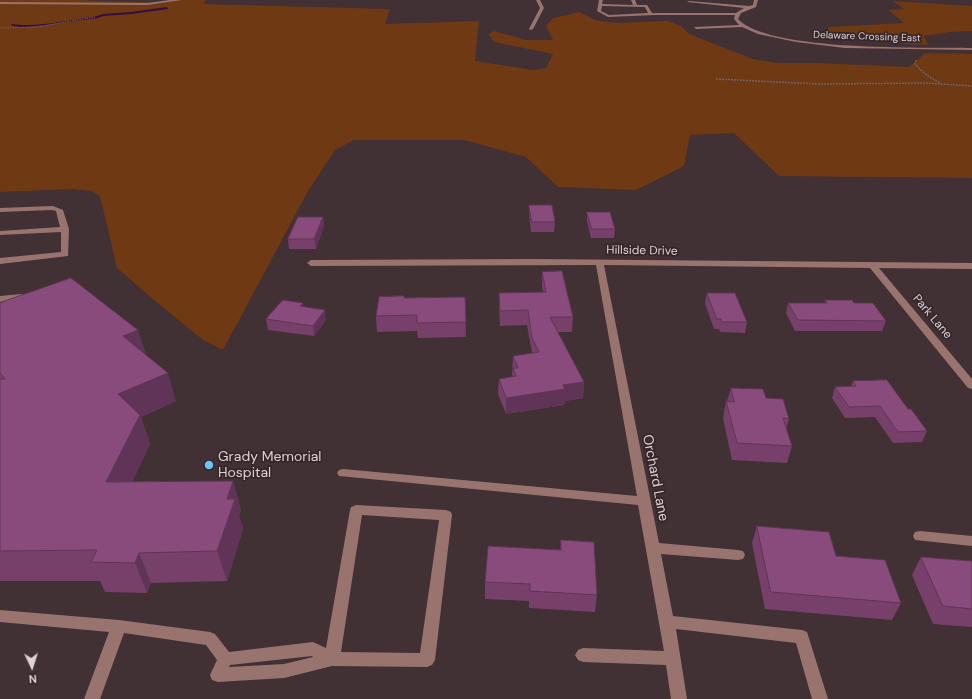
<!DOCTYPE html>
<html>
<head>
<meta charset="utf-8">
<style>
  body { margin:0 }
  #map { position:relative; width:972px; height:699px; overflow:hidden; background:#413034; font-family:"DM Sans",sans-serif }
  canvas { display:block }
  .north { position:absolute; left:12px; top:647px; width:40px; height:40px; -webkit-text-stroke:3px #36262a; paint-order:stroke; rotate:176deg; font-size:11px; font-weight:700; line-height:16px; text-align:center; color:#ddd2d5 }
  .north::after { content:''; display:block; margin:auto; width:14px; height:18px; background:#ddd2d5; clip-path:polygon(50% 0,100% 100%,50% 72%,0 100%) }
</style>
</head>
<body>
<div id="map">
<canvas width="972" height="699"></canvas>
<div class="north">N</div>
</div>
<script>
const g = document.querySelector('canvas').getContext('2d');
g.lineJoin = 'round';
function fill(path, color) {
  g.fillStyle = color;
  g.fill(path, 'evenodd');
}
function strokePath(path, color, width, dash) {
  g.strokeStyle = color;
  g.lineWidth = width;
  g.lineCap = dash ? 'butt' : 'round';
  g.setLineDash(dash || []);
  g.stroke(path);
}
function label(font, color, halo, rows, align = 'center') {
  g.font = font + ' "DM Sans",sans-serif';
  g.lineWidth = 3.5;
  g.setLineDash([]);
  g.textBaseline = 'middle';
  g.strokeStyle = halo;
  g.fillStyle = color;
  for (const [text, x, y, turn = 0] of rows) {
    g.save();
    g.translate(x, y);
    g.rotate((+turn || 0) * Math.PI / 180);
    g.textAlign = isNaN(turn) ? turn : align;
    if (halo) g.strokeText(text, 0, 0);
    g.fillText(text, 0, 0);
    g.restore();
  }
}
fill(new Path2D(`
  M0,0h76l87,3 5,-3h38l-3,4 187,5 -5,15 94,-3 -4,40 58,9 13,-2 7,-14 -59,-12 -5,-8 4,-3 34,9h26l-7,-14 7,-8 27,-6 15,8 20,3 53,-2 13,5 8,8 64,25 25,4h39l92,4 16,-14 47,1v124l-193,-2 -45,-43 -44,2 -6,31 -48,24 -78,-3 -32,-30 -62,-17h-110l-19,10 -28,43 -84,157 -20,-10 -49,-40 -37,-32 -17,-72 -9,-5 -18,-2 -73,3z
  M893,1l79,5v25l-22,1 -26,4 4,9 -23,-1 -9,-4 -34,-6 -34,-1v-6l76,-4 -16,-13 16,-1z`), '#6e3913');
fill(new Path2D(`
  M167,7l1,2 -37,5 -28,2 -5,2c-18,2 -35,5 -53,7 -11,1 -24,4 -34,0l1,-1c25,4 60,-4 85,-8l6,-2 28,-2z`), '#340d49');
strokePath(new Path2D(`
  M0,28l37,-1 58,-10`), '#716265', 1, [1.5, 1]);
strokePath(new Path2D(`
  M916,60l-1,4c7,8 16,15 26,19
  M716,79l103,5 106,-1 47,3`), '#716265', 1.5, [2, 1]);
fill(new Path2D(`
  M170,0h12l-35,5 -147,-1v-2l147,1z
  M536,0h4l4,8 -11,21 -2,1 -2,-1 11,-21z
  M599,0h4l-1,4 31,1 -2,-5h4l2,5h10l5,8h84l8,-5 -57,-6 2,-1 60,5 4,-1 1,-5h4l-2,7 -15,6 -3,6c30,33 187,28 234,29v2l-127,-2 -49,-6 -38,-8 -16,-7 -46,2 -2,-2 45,-2 -5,-6 1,-4h-80l-47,2 -11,-6zM602,6l43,1 3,6 -39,2 -8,-4z
  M53,206l10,4 6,19 -1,27 -68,8v-6l61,-6v-20l-61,3v-4l60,-4 -4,-16 -4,-1 -52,2v-4z
  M533,259l439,4v6l-93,-1 93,111v10l-4,-1 -98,-120 -266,-3 55,278 79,7 5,1 2,4 -2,4 -5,1 -77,-6 12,62 129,14 5,2 21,67h-16l-16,-56 -120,-14 11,70h-16l-5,-34 -83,-3 -5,-2 -3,-5 3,-5 5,-2 81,3 -26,-146 -299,-29 -2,-3 2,-3 4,-1 294,27 -41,-231 -285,1 -4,-3 4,-3z
  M22,294l3,1 2,2 -2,2 -25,3v-6z
  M356,505l90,5 5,2 1,3 -17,145 -3,5 -5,2 -95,-1 -48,12 -66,4 -6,-2 -2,-5 7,-15 -11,-15 -82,-12 -24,66h-16l25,-67 -109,-10v-12l119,10 91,12 5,2 14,18 84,-10 13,6 24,-138 1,-3zM362,515l77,5 -19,133 -79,-1zM312,656l1,1 -29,7 -55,3 1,-2z
  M920,531l52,5v10l-57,-6 -2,-4 2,-4z`), '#99746f');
fill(new Path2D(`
  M529,205l26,17 -1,10h-23l-2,-18z
  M587,212l28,17 -1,9h-23l-4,-17z
  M323,217l1,9 -8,23h-27l-1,-10z
  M542,272l31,45 -1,15h-14l26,50 -1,16 -18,3 -1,4 -58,9 -8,-20 1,-15 13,-2 1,-21 19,-3 -5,-28 -27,1 -1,-18v-15l44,-1 -1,-6z
  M707,293l40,29 -2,11 -25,-1 -1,-3h-5l-9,-26z
  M404,296l1,2 60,-1 1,40 -48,1 -1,-7 -40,1 -1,-16z
  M825,300l29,3 32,18 -4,10h-87l-9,-18 2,-10h37z
  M0,303l146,52 30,46 -35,16 9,27 -18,38 101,-1 8,29 -2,6 4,13 -16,52 -76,2 -4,10 -42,-1 -5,-11h-100z
  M303,307l23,13 -12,16 -46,-6 -2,-11z
  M853,381l55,28 19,22 -5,11 -29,1 -18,-26 -30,1 -13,-20 3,-11 16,-1z
  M731,388l35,10 23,21 -3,10 6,17 -5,17 -55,-3 -9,-42 3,-17h1z
  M757,526l79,30 65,47 -9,17 -127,-11 -13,-66z
  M561,540l36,55 -2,17 -66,-4v-7l-44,-2v-17l75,-32z
  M921,557l51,4v66l-39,-3 -21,-49z`), '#76406a');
fill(new Path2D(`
  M323,217l1,9 -8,23 -2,-10z
  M303,303l1,10 -4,-7z
  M325,310l1,10 -12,16 -1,-10z
  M138,330l9,27 -24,-21z
  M168,373l8,28 -35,16 9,27 -32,68 -12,-30 12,-88z
  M584,382l-1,16 -18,3 -1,4 -58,9v-16l57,-13z
  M233,481l8,29 -2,6 4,13 -16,52 -10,-30 10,-52z
  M139,553l12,30 -4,10 -12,-30z`), '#603456');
const building = new Path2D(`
  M529,205h23l3,17h-23z
  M587,212h23l5,17h-23z
  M298,217h25l-9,22h-26z
  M562,271l11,46h-23l34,65 -21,3 2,4 -59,9 -7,-19 17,-3 -3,-8h5l-5,-12 26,-4 -7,-14 -4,-28 -28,1 -1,-18 47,-1 -4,-20z
  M71,278l67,52 -15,6 45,37 -50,21 22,21 -34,67 127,-1 -6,18h8l-18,52 -78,2 -4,10 -44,-1 6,-12 -97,1v-172h5l-5,-6v-70z
  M707,293h28l12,29h-25l-1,-3h-4z
  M404,296v2l61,-1 1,25 -49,1v-8l-41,1 3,-19z
  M283,300l20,3 -3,3 25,4 -12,16 -47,-7z
  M825,300h27l2,3h19l13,18 -88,-1 -10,-17h39z
  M887,380l21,29h3l16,22 -29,1 -18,-26 -31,1 -14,-20 21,-1 -3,-5z
  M731,388l32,1 3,9 17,1 6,20 -6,-1 9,28 -55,-3 -11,-42 8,1z
  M757,526l72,6 7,24 49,4 16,43 -130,-11z
  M561,540l33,2 3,53 -67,-4v-7l-45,-2 3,-36 73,4z
  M921,557l51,4v48l-29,-3z`);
fill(building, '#894b7b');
strokePath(building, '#603456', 1);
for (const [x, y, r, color] of [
  [209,465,5,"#6bc3f2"]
]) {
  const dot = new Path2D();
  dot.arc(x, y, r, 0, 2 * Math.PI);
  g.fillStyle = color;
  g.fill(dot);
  strokePath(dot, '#36262a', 1.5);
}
label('10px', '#ddd2d5', '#36262a', [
  ["Delaware Crossing East",867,37,2]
]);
label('12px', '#ddd2d5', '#36262a', [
  ["Hillside Drive",642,251,1],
  ["Park Lane",932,317,50]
]);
label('14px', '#ddd2d5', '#36262a', [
  ["Grady Memorial",218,457],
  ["Hospital",218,473]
], 'left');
label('14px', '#ddd2d5', '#36262a', [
  ["Orchard Lane",655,478,79]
]);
</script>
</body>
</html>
